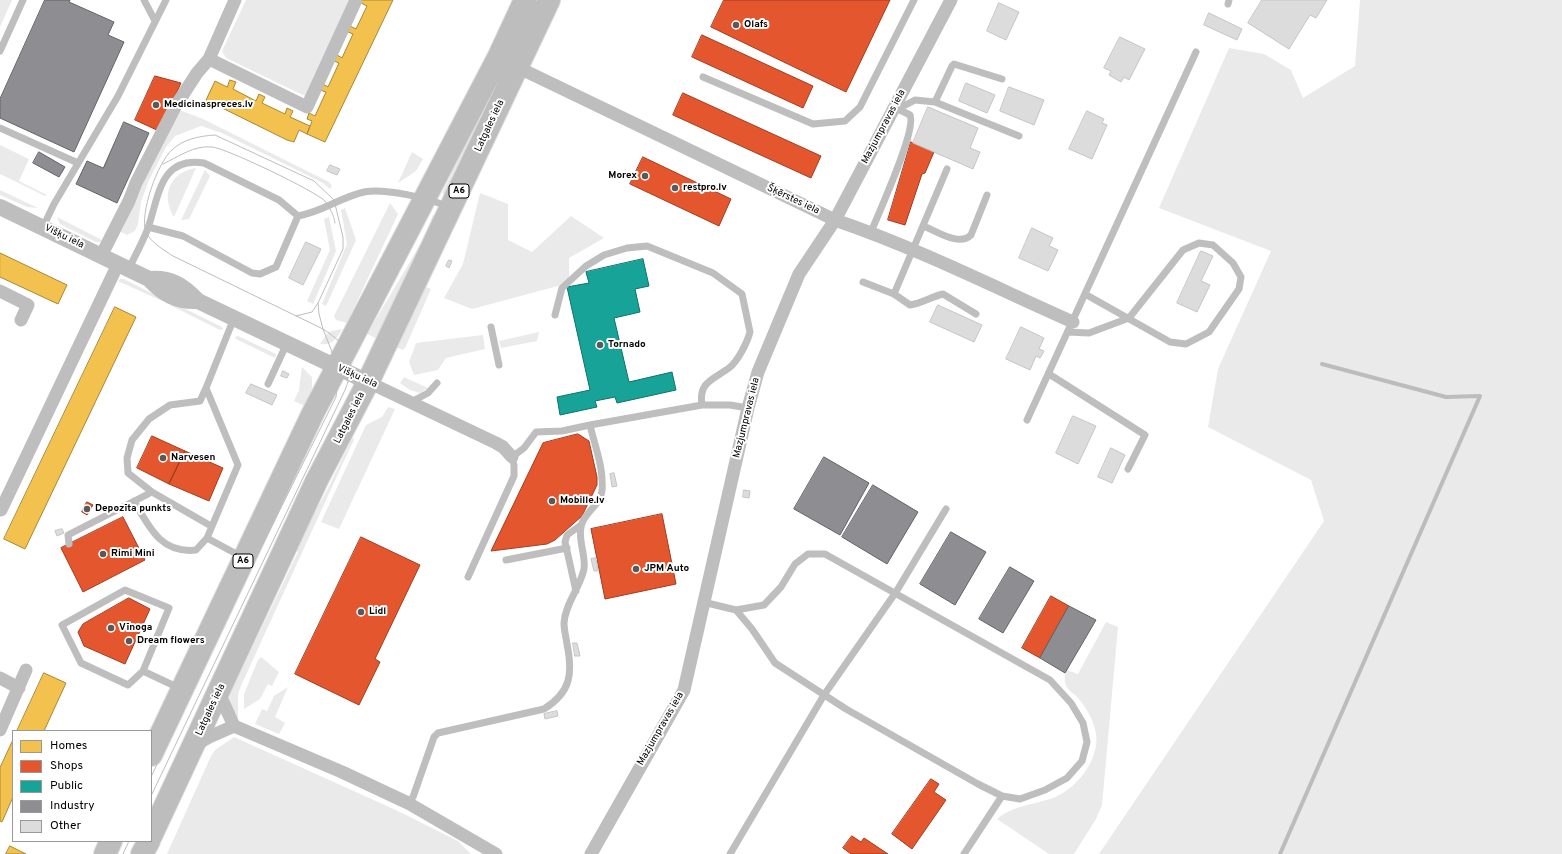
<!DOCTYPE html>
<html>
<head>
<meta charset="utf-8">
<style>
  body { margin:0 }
  #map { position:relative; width:1562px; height:854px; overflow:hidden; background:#fff; font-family:Overpass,sans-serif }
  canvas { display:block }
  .legend { position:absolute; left:12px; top:730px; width:140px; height:112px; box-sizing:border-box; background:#fff; border:1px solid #999; margin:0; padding:5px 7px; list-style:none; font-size:12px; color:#000 }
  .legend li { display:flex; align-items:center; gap:8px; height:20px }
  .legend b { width:20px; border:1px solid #999 }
</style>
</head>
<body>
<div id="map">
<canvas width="1562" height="854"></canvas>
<ul class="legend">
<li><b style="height:11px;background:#f2c14e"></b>Homes</li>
<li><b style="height:11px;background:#e4572e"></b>Shops</li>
<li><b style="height:11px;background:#17a398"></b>Public</li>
<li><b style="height:11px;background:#8d8d92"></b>Industry</li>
<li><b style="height:11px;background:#dcdcdc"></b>Other</li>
</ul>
</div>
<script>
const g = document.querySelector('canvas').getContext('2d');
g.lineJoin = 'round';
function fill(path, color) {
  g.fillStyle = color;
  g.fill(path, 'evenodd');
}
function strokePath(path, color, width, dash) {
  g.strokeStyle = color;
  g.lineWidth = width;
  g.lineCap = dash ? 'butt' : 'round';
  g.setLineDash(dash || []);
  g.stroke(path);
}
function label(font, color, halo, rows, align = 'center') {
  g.font = font + ' Overpass,sans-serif';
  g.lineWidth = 4;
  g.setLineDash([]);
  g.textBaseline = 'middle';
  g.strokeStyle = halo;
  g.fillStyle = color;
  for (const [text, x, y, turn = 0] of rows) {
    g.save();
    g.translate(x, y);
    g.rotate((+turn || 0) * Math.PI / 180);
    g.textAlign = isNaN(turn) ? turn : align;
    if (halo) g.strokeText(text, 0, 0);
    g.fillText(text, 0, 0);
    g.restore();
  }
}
fill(new Path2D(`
  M0,0h12l-12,27z
  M246,0h105l-44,97 -81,-39 -4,-7z
  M533,0h8l-96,195 -3,-2z
  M1360,0h202v854h-463l225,-333 -13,-41 -103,-53 10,-58 53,-118 -112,-43 70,-160 35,6 27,16 12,28 52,-32z
  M177,109l26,10 126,63 3,4 -2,3 -7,-6 -101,-50 -21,-7 -26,10 -9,11 -17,33 -8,22 -3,22 -3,7 -8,4 -6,-3z
  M0,145l29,14 -10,22 28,14 -2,1 -45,-22z
  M412,152l11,7 -7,12 -18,12z
  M196,168l-22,49c-14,-23 -3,-45 22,-49z
  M205,170l5,6 -21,43 -8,1z
  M0,190l38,18 -11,-1 -27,-12z
  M480,193l28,11v36l24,12 39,-36 33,22 -35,20v25l-97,26 -28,-11 19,-34z
  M390,203l8,11 -51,109 -11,-3 -2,-4z
  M345,208l11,32 -30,66 -4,-2 25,-60 -6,-34z
  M433,215h3l-56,125 -13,-6 54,-91z
  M57,217l45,23 -2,2h-4l-36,-18z
  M329,217l7,34 -23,53 -6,-3 23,-51 -6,-31z
  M120,279h4l39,20 -1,2 -44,-20z
  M426,287l5,2 -25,57 -3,4 -10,-4z
  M171,302l51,25 1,2 -3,1 -50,-25z
  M342,329c-5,10 -11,17 -22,15l8,-12z
  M539,332l-2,9 -36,7 -2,-7z
  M483,335l2,14 -39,9 -8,12 -24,5 -5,-13 7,-19z
  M238,336l38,18 -1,4 -39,-19 -1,-2z
  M302,367l10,10v12l-7,17 -11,-5 5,-11z
  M404,377l2,1 22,10 -8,5 -10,-3 -10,-7z
  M388,407l7,2 -56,120 -18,-7 45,-97 16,-8z
  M353,437l1,3 -5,10 -109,238 -2,7v23c-10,-9 -10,-22 -7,-34l3,1 4,-8 60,-125 -3,-3 32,-59z
  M1106,622l12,5 -16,178 -6,14 -22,35h-25l-52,-35c17,-14 36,-14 56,-21 21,-8 40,-31 43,-53 3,-15 -8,-36 -18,-47 -3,-4 -11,-8 -12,-13 -2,-5 -2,-10 1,-15l11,4z
  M261,657l18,15 -7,14 -4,-2 -8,15 -16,10v-15l14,-34z
  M288,687l-13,30 10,6 -6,11 -24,-10 7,-15 5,2 7,-15z
  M234,737l164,74 60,30 13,13h-304l44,-98 4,-6z`), '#eaeaea');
const homes = new Path2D(`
  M363,0h30l-68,142 -18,-8 5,-13 -5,-2 2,-6 6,3 11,-24 -6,-2 3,-6 5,3 11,-24 -5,-2 3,-6 5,3 11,-24 -5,-2 2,-6 6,3 11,-23 -6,-3z
  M230,80l6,2 -3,7 23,12 3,-7 6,3 -3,6 23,11 2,-6 6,3 -3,6 20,9 -3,8 -8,-4 -5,12 -7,-2 -81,-40 9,-19 12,6z
  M0,253l67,32 -9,19 -58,-27z
  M115,307l21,10 -111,232 -21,-10z
  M44,673l22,10 -22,48h-27z
  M13,740v57l-11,25 -2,-1v-53z
  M10,846l16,8h-20z`);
fill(homes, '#f2c14e');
strokePath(homes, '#a98737', 1);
const shops = new Path2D(`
  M724,0h166l-44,92 -135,-65z
  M702,35l111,51 -10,22 -111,-51z
  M155,76l26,7 -22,48 -24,-11z
  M683,93l138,63 -10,22 -138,-63z
  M911,142l23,10 -9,21 -3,1 -17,51 -17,-5z
  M643,157l88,42 -12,27 -89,-42z
  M578,434l11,7 8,36v8l-15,31 -27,24 -8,4 -56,7 52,-108z
  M152,436l33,15 -16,33 -32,-16z
  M185,451l38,17 -14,33 -40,-17z
  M87,502l6,3 -6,10 -5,-3z
  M662,514l14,70 -71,15 -14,-70z
  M123,517l22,43 -62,32 -22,-44z
  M361,537l59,28 -45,94 5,3 -21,43 -64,-31z
  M1051,596l18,10 -29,52 -18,-10z
  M129,598l21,11 -25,55 -41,-18 -6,-14 5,-8z
  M931,779l8,5 -5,8 12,8 -34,49 -20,-15z
  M852,836l9,6 3,-4 24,16h-37l-8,-6z`);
fill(shops, '#e4572e');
strokePath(shops, '#a03d20', 1);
const public = new Path2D(`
  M643,259l6,27 -14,3 5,23 -26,6 15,64 43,-10 4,18 -59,13 -2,-6 -20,4 2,6 -37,8 -3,-18 33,-7 -23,-103 22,-4 -3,-11z`);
fill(public, '#17a398');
strokePath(public, '#10726a', 1);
const industry = new Path2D(`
  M45,0h25l-1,2 45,20 -6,13 16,7 -50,110 -74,-34v-19z
  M124,122l25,11 -32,70 -41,-19 11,-23 16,7z
  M39,152l26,15 -6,10 -26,-14z
  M824,457l45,26 -29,52 -46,-26z
  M873,485l45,27 -31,52 -45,-27z
  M951,532l35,20 -31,53 -35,-21z
  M1010,567l24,14 -31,52 -24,-14z
  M1069,606l27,14 -31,53 -25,-15z`);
fill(industry, '#8d8d92');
strokePath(industry, '#636366', 1);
strokePath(new Path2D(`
  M1280,854l200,-458 -34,1 -124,-33`), '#bcbcbc', 4);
const building = new Path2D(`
  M1262,0h65l-11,18 -6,-3 -21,34 -41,-26z
  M999,3l20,9 -13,28 -19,-9z
  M1209,13l33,16 -5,11 -33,-15z
  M1120,37l25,12 -16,31 -5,-3 -3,5 -12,-7 2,-4 -7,-3z
  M966,83l29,12 -8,18 -28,-12z
  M1009,87l35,13 -10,25 -34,-14z
  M928,107l50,21 -8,20 10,4 -7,17 -60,-26z
  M1087,111l17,8 -2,4 5,2 -15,34 -23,-10z
  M330,165l10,4 -3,6 -10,-4z
  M1032,228l21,10 -4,8 9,4 -10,21 -29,-13z
  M306,242l15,7 -18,36 -14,-7z
  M1201,251l12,5 -12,25 9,4 -13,27 -20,-9z
  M449,260l3,1 -3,7 -3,-2z
  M938,305l44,20 -8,17 -44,-20z
  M1021,327l23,11 -5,11 5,2 -4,7 -4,-2 -6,14 -24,-11z
  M283,371l6,3 -2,4 -6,-2z
  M251,384l26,11 -5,10 -26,-12z
  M1073,416l23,10 -18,38 -22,-11z
  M1111,448l14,7 -13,28 -14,-6z
  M614,473l3,13 -5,1 -2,-13z
  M744,490l6,1 -1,7 -6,-1z
  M62,529l2,4 -7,3 -2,-5z
  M596,558l2,13h-4l-3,-12z
  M573,643h4l3,13h-5z
  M557,711l1,5 -13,3 -1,-5z`);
fill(building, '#dcdcdc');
strokePath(building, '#c5c5c5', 1);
const trunk = new Path2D(`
  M151,755l162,-342 186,-357 26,-56
  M151,836l166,-356 51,-98 181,-382
  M105,854l6,-13
  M142,854l7,-13`);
strokePath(trunk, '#dbdbdb', 24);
strokePath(new Path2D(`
  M144,0l11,21
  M1228,4l1,-4
  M0,51l23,-51
  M703,77l110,47 32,-3 15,-14 54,-107
  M935,102l17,-36 2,-2 48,15
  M898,109l17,-9 20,2 84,34
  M0,128l78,35
  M923,226c14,5 36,21 48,9l16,-40
  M43,227l11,-23 64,-108 48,-96
  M148,227l35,9 69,37 8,1 16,-7 22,-51
  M871,232c8,-20 46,-102 39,-117l-16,-8
  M129,269c6,-14 14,-27 19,-41 11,-32 12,-72 56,-65l75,37 19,16c24,-4 43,-19 66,-24 20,-4 66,6 84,15
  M863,282l31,12 53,-125
  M894,294l16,11c12,-2 21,-8 33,-11l33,20
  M555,315l7,-27 24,-22 18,-11 23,-7 20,-2 66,27 29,21 8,38c-3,11 -12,29 -21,36 -15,11 -31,14 -27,37
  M491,327l8,38
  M1068,332l21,1 40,-15 54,-68 16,-7 14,2 20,18 8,14 -2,12 -30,43 -23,12 -16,-2 -85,-48
  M1049,374l96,61 -17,34
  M268,384l19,-41
  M411,402l17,-9 9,-10
  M1027,420l169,-368
  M590,425l112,-20h28l18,3
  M152,492l-24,-19 -1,-15 5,-18 17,-21 21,-14 30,-4 6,-13
  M134,501c15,26 27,53 62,49l11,-12 31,-73 -32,-77 28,-70
  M207,538l35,19
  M69,544l-1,-9 84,-43 59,34
  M506,560l61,-12
  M576,591l-11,-49 2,-7 14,-10
  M703,602l33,8 16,19 23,34 71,46 132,75 24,12 18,3 25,-9 22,-12 15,-17 5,-19 -4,-19 -12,-20 -21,-23 -225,-126h-17l-13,10 -14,23 -17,18 -28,5
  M143,671l-15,14 -47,-22 -19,-38 63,-35 44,18 -26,63 36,17
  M408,803l5,-6 21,-60 4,-4 106,-24c27,-17 29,-35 23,-65 -1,-7 -3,-14 -3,-21 1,-19 16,-35 20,-54 2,-14 -6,-28 -3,-42 2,-14 19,-21 21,-36 2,-23 -7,-44 -12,-66l-28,6 -26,1 -12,16 -12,9 2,8v11l-46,101
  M730,854l94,-159 72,-103 50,-83
  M964,854l38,-58`), '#bebebe', 7);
strokePath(new Path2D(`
  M209,59l98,48 49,-107
  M517,67l318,153c82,28 159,67 238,102
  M101,256l28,-55 7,-18 39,-76 22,-34 12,-14 26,-59
  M0,291l28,14 -7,15
  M368,382l128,61 7,4 9,10
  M1,510l117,-246
  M0,678l19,10
  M219,693l15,33
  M234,726l108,46 66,31 88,51
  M0,730l26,-60
  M195,745l14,-8 25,-11
  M591,854l93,-164 64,-282 10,-36 41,-98 36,-54 116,-220`), '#bebebe', 13);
strokePath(new Path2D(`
  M0,207l149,72c14,15 27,23 49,22
  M149,279c21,-2 34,6 49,22l170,81`), '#bebebe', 16);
strokePath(trunk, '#bdbdbd', 22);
strokePath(new Path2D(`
  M163,164c15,-7 31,-19 49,-17 14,1 103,44 113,54 5,6 9,15 10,22
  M296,316l16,-4 6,-9
  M151,777l84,-177 101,-203 2,-22 -2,-13 -13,-33 -4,-15 -1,-11 25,-54v-12l-9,-37 -20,-19 -99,-46c-15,1 -32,4 -43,15 -14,12 -33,64 -26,82 5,11 18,18 27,24l150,73c25,16 34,32 22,61l-194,406
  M114,854l6,-13
  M123,854l6,-13`), '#bdbdbd', 1);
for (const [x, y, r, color] of [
  [736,25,4,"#595959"],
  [156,105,4,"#595959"],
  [645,176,4,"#595959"],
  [675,188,4,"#595959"],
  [600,345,4,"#595959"],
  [163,458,4,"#595959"],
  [552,501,4,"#595959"],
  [87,509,4,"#595959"],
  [103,554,4,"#595959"],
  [636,569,4,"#595959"],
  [361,612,4,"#595959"],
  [111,628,4,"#595959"],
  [129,641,4,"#595959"]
]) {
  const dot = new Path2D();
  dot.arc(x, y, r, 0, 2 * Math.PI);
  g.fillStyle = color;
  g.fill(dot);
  strokePath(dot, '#fff', 1.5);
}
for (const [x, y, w] of [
  [459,191,20],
  [243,561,20]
]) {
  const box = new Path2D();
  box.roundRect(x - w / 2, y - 7, w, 14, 3);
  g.fillStyle = '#fff';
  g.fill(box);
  strokePath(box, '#000', 1);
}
label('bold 9px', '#000', null, [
  ["A6",459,191],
  ["A6",243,561]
]);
label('bold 10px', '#000', '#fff', [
  ["Olafs",744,25],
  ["Medicinaspreces.lv",164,105],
  ["Morex",637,176,"right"],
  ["restpro.lv",683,188],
  ["Tornado",608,345],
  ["Narvesen",171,458],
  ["Mobille.lv",560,501],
  ["Depozīta punkts",95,509],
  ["Rimi Mini",111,554],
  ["JPM Auto",644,569],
  ["Lidl",369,612],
  ["Vīnoga",119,628],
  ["Dream flowers",137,641]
], 'left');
label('10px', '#000', '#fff', [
  ["Latgales iela",490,126,-65],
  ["Mazjumpravas iela",884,127,-62],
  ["Šķērstes iela",793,200,25],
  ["Višķu iela",64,237,26],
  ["Višķu iela",357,377,24],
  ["Latgales iela",350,418,-63],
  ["Mazjumpravas iela",747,418,-76],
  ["Latgales iela",211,710,-65],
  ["Mazjumpravas iela",661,729,-60]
]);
</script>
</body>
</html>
